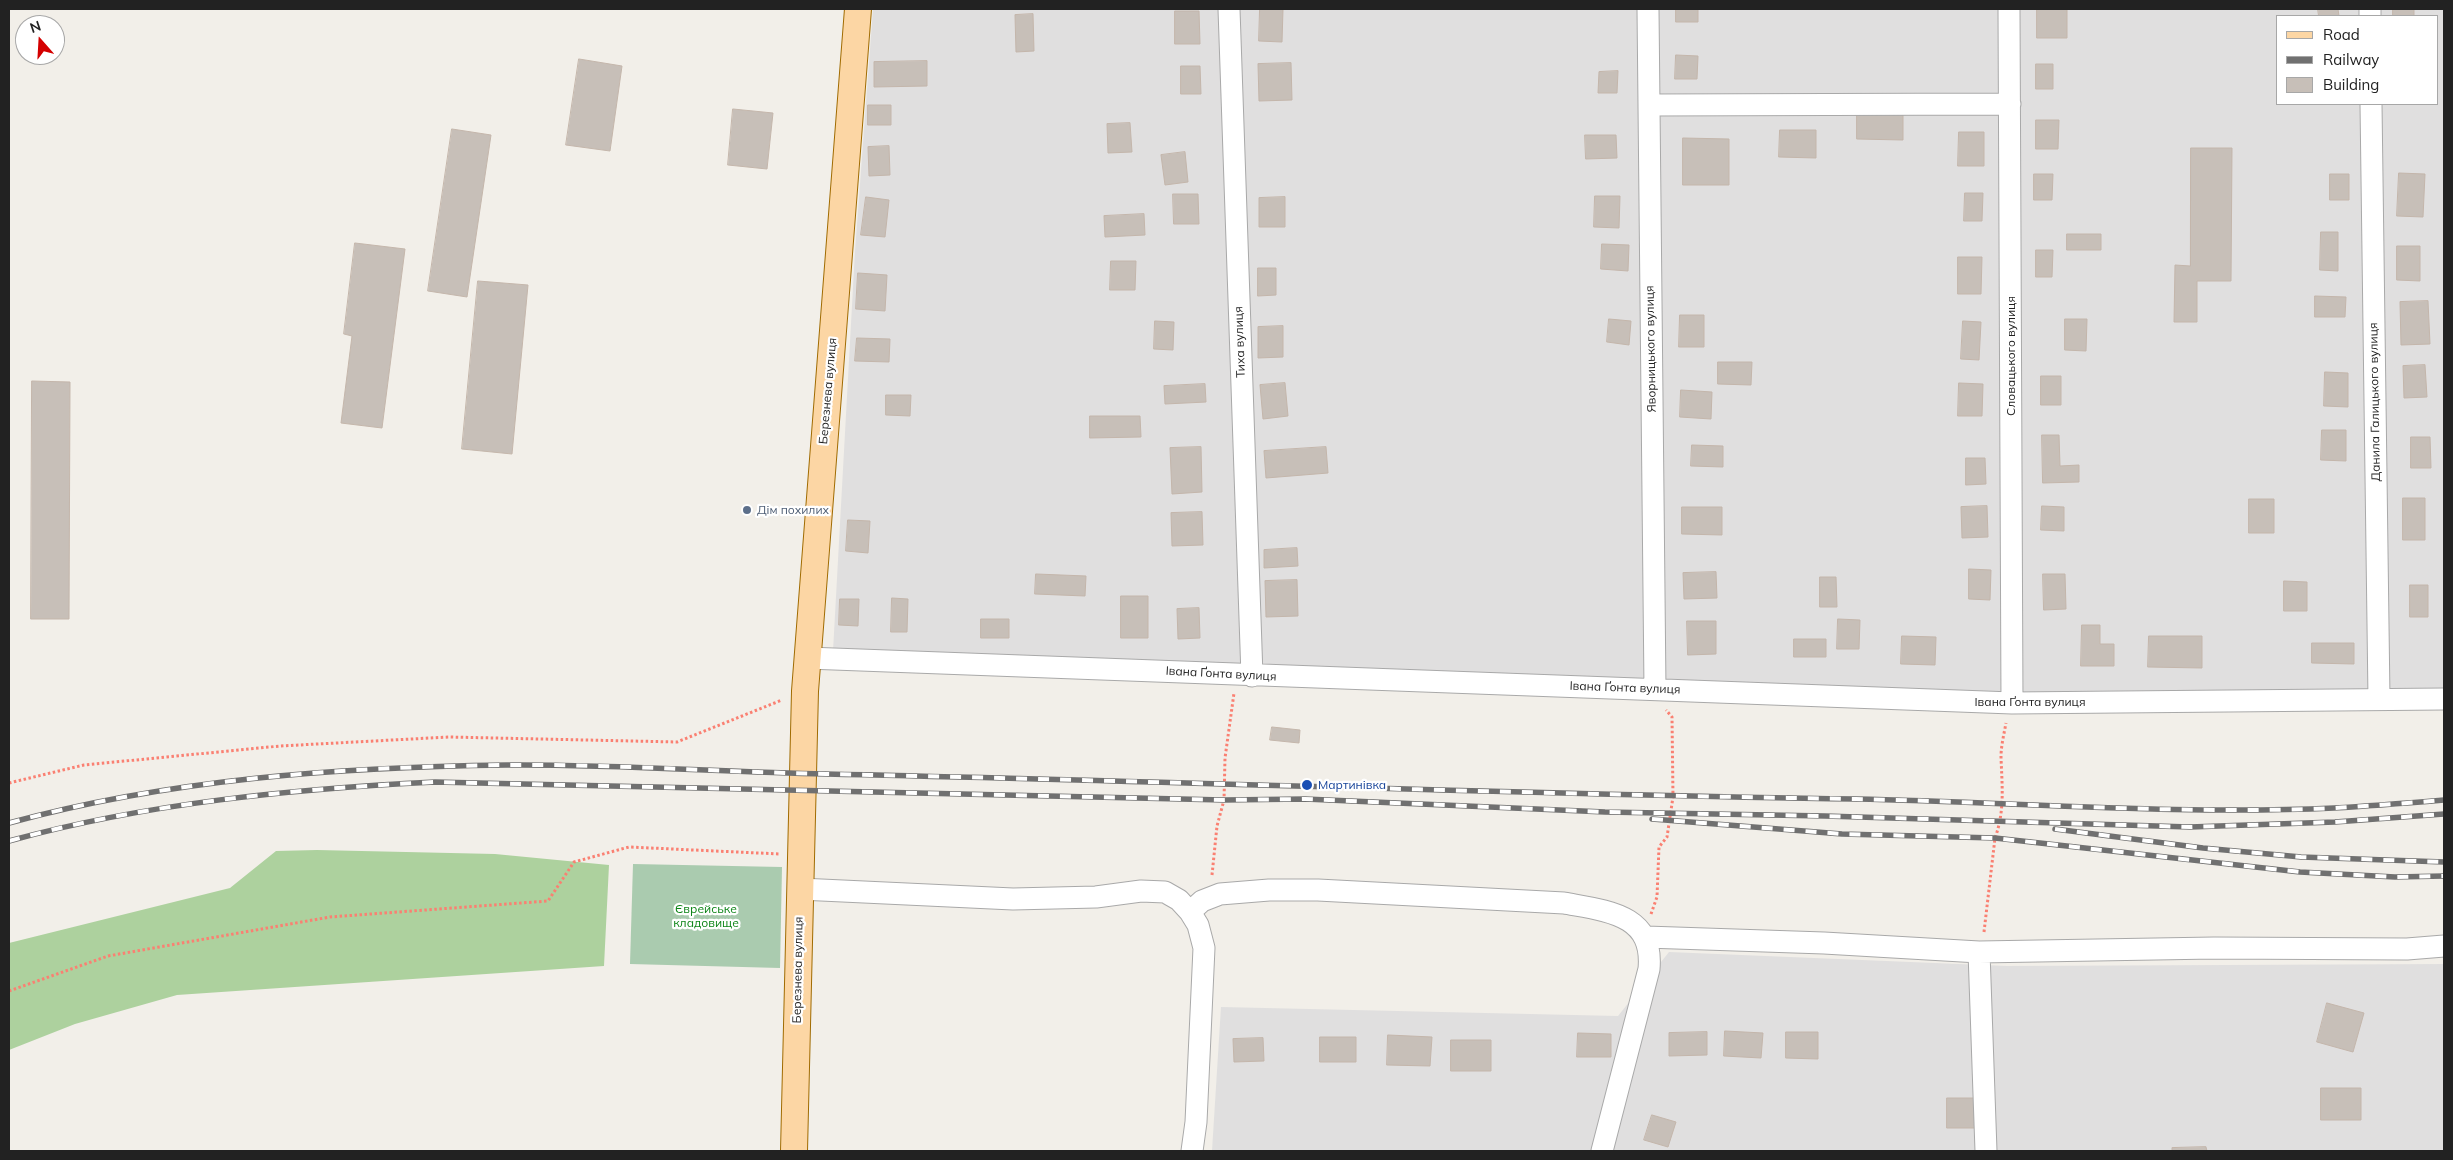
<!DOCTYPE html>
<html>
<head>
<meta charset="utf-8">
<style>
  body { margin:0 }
  #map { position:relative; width:2453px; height:1160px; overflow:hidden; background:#f2efe9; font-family:Mulish,sans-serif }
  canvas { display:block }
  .frame { position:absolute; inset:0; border:10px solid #222; pointer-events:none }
  .legend { position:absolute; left:2276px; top:15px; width:162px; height:90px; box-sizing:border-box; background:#fff; border:1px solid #a7a7a7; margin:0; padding:6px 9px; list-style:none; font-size:15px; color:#222 }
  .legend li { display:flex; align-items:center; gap:10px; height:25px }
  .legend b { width:25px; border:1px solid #a7a7a7 }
  .north { position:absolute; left:15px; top:15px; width:50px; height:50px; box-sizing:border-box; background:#fff; border:1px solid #a7a7a7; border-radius:50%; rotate:341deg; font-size:14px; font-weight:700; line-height:20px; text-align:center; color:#222 }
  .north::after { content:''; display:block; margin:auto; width:18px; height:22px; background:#d40000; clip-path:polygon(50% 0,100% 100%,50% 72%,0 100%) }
</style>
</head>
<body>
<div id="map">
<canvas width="2453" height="1160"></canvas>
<div class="frame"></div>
<ul class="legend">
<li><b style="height:6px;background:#fcd6a4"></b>Road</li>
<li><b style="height:6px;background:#707070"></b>Railway</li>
<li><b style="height:14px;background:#c7bfb8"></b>Building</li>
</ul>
<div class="north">N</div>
</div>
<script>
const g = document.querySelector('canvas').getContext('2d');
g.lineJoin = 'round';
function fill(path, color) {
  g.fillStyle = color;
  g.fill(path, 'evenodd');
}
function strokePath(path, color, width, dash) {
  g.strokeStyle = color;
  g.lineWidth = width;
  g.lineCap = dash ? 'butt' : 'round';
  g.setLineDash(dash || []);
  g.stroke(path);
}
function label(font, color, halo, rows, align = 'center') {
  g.font = font + ' Mulish,sans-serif';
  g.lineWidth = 4.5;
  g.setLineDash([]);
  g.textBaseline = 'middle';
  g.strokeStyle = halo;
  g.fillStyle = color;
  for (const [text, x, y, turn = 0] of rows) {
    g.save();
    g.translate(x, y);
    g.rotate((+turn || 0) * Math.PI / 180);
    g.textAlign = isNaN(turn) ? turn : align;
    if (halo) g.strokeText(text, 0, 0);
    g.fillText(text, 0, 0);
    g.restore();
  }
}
fill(new Path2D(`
  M873,9h1571v680l-408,6 -1203,-44 22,-400zM2277,16h160v88h-160z
  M1669,952l338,14 437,-2v187h-1232l9,-144 397,9z`), '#e0dfdf');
fill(new Path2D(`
  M317,850l178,4 114,11 -5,101 -427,29 -102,29 -66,26v-107l221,-55 46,-37z`), '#add19e');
fill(new Path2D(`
  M633,864l149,3 -2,101 -150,-4z`), '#aacbaf');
const building = new Path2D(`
  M1260,9h23l-1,33 -23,-1z
  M1676,9h22v13h-22z
  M2037,9h30v29h-30z
  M2318,9h20l1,7h-20z
  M2393,9h21v7h-21z
  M1175,11h24l1,33h-25z
  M1033,14l1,37 -18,1 -1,-37z
  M1676,55l22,1 -1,23h-22z
  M579,59l43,7 -12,85 -44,-6z
  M927,61v25l-53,1v-25z
  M1291,63l1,37 -33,1 -1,-37z
  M2036,64h17v25h-17z
  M1181,66h19l1,28h-20z
  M1618,71l-1,22h-19l1,-21z
  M868,105h23v20h-23z
  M733,109l40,4 -6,56 -39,-4z
  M1857,111h46v29l-46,-1z
  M2036,120h23l-1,29h-22z
  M1130,123l2,29 -24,1 -1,-29z
  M452,129l39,6 -24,162 -39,-6z
  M1780,130h36v28l-37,-1z
  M1959,132h25v34h-26z
  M1585,135h31l1,23 -31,1z
  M1683,138l46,1v46h-46z
  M889,146l1,29 -21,1 -1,-29z
  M2191,148h41l-1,133h-34v41h-23l1,-57 15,1z
  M1185,152l3,30 -23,3 -4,-30z
  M2399,173l26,1 -2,43 -26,-1z
  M2034,174h19l-1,26h-18z
  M2330,174h19v26h-19z
  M1965,193h18l-1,28h-18z
  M1173,194h25l1,30h-25z
  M1595,196h25l-1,32 -25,-1z
  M866,197l23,3 -4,37 -24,-2z
  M1285,197v30h-26v-29z
  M1144,214l1,21 -40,2 -1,-21z
  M2321,232h17v39l-18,-1z
  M2067,234h34v16h-34z
  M355,243l50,6 -23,179 -41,-5 11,-87 -8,-2z
  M1602,244l27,1 -1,26 -27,-2z
  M2397,246h23v35l-23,-1z
  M2036,250h17l-1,27h-16z
  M1958,257h24l-1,37h-23z
  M1111,261h25l-1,29h-25z
  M1258,268h18v27l-18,1z
  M858,273l29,2 -2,36 -29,-2z
  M478,281l50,4 -16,169 -50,-5z
  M2315,296l31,1 -1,20h-30z
  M2428,301l2,43 -29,1 -1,-43z
  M1680,315h24v32h-25z
  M1609,319l22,2 -2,24 -22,-3z
  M2065,319h22l-1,32 -21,-1z
  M1155,321l19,1 -1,28 -19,-1z
  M1963,321l18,1 -2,38 -18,-1z
  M1283,326v31l-25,1v-31z
  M857,338l33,1 -1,23 -34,-1z
  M1718,362h34l-1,23 -33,-1z
  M2425,365l2,32 -23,1 -1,-32z
  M2325,372l23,1v34l-24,-1z
  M2041,376h20v29h-20z
  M32,381l38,1 -1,237h-38z
  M1285,383l3,33 -25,3 -3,-34z
  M1959,383l24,1 -1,32h-24z
  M1205,384l1,18 -41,2 -1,-18z
  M1681,390l31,2 -1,27 -31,-2z
  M886,395h25l-1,21 -24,-1z
  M1090,416h50l1,21 -51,1z
  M2322,430h24v31l-25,-1z
  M2042,435h17l1,31 19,-1v17l-36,1z
  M2411,437h19l1,31h-20z
  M1692,445l31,1v21l-32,-1z
  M1201,447l1,45 -30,2 -2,-46z
  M1326,447l2,26 -62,5 -2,-27z
  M1966,458h19l1,26 -20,1z
  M2403,498h22v42h-22z
  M2249,499h25v34h-25z
  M1987,506l1,31 -26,1 -1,-31z
  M2042,506l22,1v24l-23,-1z
  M1682,507h40v28l-40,-1z
  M1202,512l1,33 -31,1 -1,-33z
  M848,520l22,1 -2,32 -22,-2z
  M1297,548l1,18 -34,2v-18z
  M1969,569l22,1 -1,30 -21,-1z
  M1716,572l1,26 -33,1 -1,-26z
  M1036,574l50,2 -1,20 -50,-2z
  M2043,574h22l1,35 -22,1z
  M1820,577h16l1,30h-17z
  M1297,580l1,36 -32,1 -1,-36z
  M2284,581l23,1v29h-23z
  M2410,585h18v32h-18z
  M1121,596h27v42h-27z
  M892,598l16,1 -1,33h-16z
  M840,599h19l-1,27 -19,-1z
  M1199,608l1,30 -22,1 -1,-30z
  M981,619h28v19h-28z
  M1838,619l22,1 -1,29h-22z
  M1687,621h29v33l-28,1z
  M2082,625h18v19h14v22h-33z
  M1902,636l34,1 -1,28 -34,-1z
  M2149,636h53v32l-54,-1z
  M1794,639h32v18h-32z
  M2312,643h42v21l-42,-1z
  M1272,727l28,3 -1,13 -29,-3z
  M2327,1003l37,10 -11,39 -36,-10z
  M1725,1031l38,2 -2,25 -37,-2z
  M1707,1032v23l-38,1v-23z
  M1786,1032h32v27l-32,-1z
  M1578,1033l33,1v23h-34z
  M1388,1035l44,2 -2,29 -43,-1z
  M1320,1037h36v25h-36z
  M1263,1038l1,23 -30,1 -1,-23z
  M1451,1040h40v31h-40z
  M2321,1088h40v32h-40z
  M1947,1098h27l1,30h-28z
  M1652,1115l24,7 -8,25 -24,-7z
  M2206,1147l1,4h-35v-3z`);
fill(building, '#c7bfb8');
strokePath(building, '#c4b6ab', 1);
const minor = new Path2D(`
  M1229,9l23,667
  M1648,9l7,680
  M2009,9l3,694
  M2370,9v7
  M2371,104l8,595
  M1649,105l361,-1
  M807,658l1205,45 432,-4
  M800,889l213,10 83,-2 45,-6 24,1 14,8 11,12 8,13 6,23 -8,174 -4,29
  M1190,912l12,-11 18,-7 49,-4h49l246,13c43,8 90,11 85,66l-47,182
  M1646,937l178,6 155,9 235,-4 193,1 37,-3
  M1979,952l7,199`);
const major = new Path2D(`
  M794,1151l11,-460 53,-682`);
strokePath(minor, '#a9a9a9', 23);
strokePath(major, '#a06b00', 28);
strokePath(new Path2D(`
  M9,783l75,-18 196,-19 169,-9 228,5 105,-42
  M1212,875l5,-49 7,-26 1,-42 9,-65
  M1651,914l6,-17 2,-50 8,-10 6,-40 -1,-80 -6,-7
  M1984,932l11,-94c10,-27 7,-52 6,-81 0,-11 3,-23 5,-34
  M9,991l99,-35 222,-39 218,-16 26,-39 55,-15 151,7`), '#fa8072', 3, [2.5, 2.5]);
strokePath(minor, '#fff', 21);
strokePath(major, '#fcd6a4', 26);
const rail = new Path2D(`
  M1652,819l190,15 153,4 305,34 95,5 49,-1
  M9,823c161,-44 331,-56 498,-58 106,-1 213,7 319,9 343,7 686,20 1030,25 159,3 319,16 478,9 37,-2 74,-5 110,-8
  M2055,829l148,19 98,9 143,5
  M9,841c138,-38 283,-52 426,-59l789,18 81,-1 300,13 220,4 365,11 145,-5 109,-8`);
strokePath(rail, '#707070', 5.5);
strokePath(rail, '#fff', 4, [11]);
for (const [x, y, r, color] of [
  [747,510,5,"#5c6f8a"],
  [1307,785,6,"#1a4fb4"]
]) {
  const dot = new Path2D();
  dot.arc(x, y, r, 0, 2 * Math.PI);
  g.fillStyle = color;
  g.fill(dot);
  strokePath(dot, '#fff', 2);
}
label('12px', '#222', '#fff', [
  ["Тиха вулиця",1240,342,-92],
  ["Яворницького вулиця",1651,349,-91],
  ["Словацького вулиця",2011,356,-90],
  ["Березнева вулиця",828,391,-85],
  ["Данила Галицького вулиця",2375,402,-91],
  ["Івана Ґонта вулиця",1221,674,3],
  ["Івана Ґонта вулиця",1625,688,2],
  ["Івана Ґонта вулиця",2030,702],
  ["Березнева вулиця",798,970,-89]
]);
label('12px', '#4e5e75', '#fff', [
  ["Дiм похилих",757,510]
], 'left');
label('12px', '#164399', '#fff', [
  ["Мартинівка",1318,785]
], 'left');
label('12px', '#0c8416', '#fff', [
  ["Єврейське",706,909],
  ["кладовище",706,923]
]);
</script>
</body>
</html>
